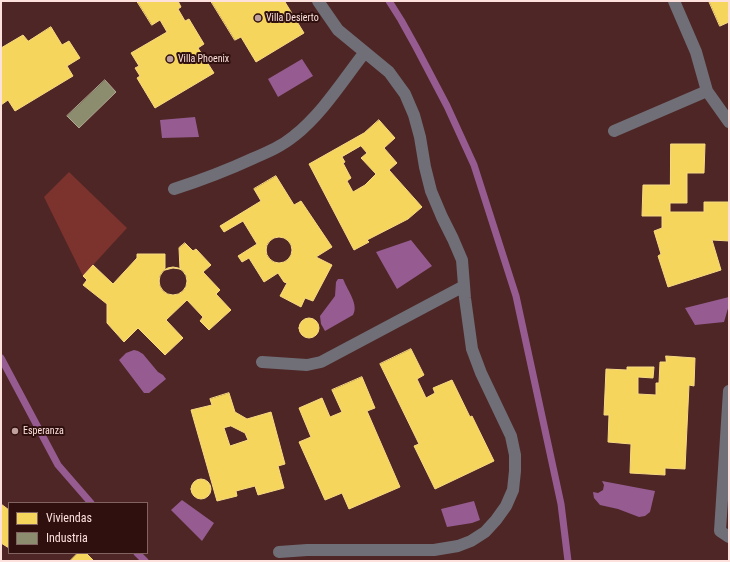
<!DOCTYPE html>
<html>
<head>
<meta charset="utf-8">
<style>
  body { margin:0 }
  #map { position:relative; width:730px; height:562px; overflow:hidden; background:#4d2625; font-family:"Roboto Condensed",sans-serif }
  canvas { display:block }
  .frame { position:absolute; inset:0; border:2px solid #fde1dd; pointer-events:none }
  .legend { position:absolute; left:8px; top:502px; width:140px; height:52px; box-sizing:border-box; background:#2f100e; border:1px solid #816461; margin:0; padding:5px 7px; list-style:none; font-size:12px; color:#fde1dd }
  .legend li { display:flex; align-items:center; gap:8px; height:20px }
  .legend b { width:20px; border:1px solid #816461 }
</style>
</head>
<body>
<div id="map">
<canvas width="730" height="562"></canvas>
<div class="frame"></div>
<ul class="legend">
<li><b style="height:11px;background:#f6d55c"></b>Viviendas</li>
<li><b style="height:11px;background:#8c8c6e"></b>Industria</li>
</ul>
</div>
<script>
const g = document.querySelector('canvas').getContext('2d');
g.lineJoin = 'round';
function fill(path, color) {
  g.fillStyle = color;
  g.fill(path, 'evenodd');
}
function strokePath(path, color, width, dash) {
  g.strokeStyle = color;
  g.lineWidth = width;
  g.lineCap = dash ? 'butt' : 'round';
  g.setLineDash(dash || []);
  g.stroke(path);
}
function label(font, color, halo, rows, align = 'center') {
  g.font = font + ' "Roboto Condensed",sans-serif';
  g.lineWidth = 4;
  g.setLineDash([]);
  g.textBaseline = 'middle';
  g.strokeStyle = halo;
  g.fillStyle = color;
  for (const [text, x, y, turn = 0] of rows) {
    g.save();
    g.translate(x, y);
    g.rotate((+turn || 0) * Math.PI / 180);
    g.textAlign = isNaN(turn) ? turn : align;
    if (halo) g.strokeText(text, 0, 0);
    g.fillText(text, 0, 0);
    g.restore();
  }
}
fill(new Path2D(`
  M69,172l58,56 -44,48 -39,-79z`), '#7c322d');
fill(new Path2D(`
  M302,59l11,17 -35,21 -10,-18z
  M195,117l4,20 -37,1 -2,-18z
  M411,240l21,26 -35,23 -21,-37z
  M338,279h5l1,2c4,10 15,24 9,34l-28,16 -4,-7 -1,-8 15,-20 1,-14z
  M729,297v8l-5,17 -29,3 -10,-17z
  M134,350l4,1 5,3 15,18 5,3 3,4 -17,14h-5l-25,-33 7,-7z
  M602,481l53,10 -5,21 -5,4 -6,1 -21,-8 -18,-4 -6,-7 -1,-6 5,1 5,-3 1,-5z
  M182,500l32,23 -12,18 -31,-31z
  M474,501l6,19 -8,3 -25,4 -6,-18z`), '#965c92');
const homes = new Path2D(`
  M137,1h41l3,6 -3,2 7,12 4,-2 15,25 -6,4 16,25 -59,35 -18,-30 3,-2 -5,-8 4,-2 -8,-13 36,-21 -7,-12 -8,5z
  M211,1h76l-2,1 19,31 -48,29 -15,-25 -6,3z
  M709,1h20v13h-1l1,8 -9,4z
  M51,27l11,18 7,-4 11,17 -13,8 6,10 -58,35 -7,-11 -7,5v-57l22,-13 5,6z
  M379,120l16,18 -11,10 13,15 -8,7 33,37 -14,12 -41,21 2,2 -15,8 -45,-86 55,-31zM361,146l6,7 -6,5 15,16 -11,11 -12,7 -6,-11 4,-3 -8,-15 2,-1 -3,-5z
  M671,144h34l-1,29h-17v30h-17v9h34v-10h25v39l-17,-1 9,30 -53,17 -10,-31 3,-2 -7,-23 8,-3v-12h-20l1,-31h27z
  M276,176l18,29 7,-4 31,46 -16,10 16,8 -19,36 -8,-3 -4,9 -21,-11 7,-13 -3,-1 -6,-9 -14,9 -15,-24 -7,4 -4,-6 19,-12 -14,-23 -19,11 -4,-6 41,-25 -7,-12z
  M266 250a13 13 0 1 1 26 0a13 13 0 1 1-26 0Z
  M185,243l8,8 3,-2 15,16 -8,7 17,18 -4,4 15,16 -22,20 -9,-9 3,-4 -16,-17 -21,20 17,18 -18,17 -27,-27 -14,14 -17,-19v-19l-24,-19 4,-5 -4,-4 10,-11 20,19 24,-26v-4h28v16l8,-2 7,1 -1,-21z
  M159 281a14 14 0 1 1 28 0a14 14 0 1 1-28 0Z
  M299 328a10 10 0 1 1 20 0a10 10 0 1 1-20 0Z
  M411,349l13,26 -7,4 9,19 9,-5 -2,-5 19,-8 18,37 2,-1 22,45 -59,28 -21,-43 5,-2 -39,-80z
  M666,356l29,2 -1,28 -5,-1 -4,84 -20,-1v7l-35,-2 1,-29 -23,-2 1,-27h-5l2,-46 21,1v-3h27l-1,11 -15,-1v17l18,1v-12h3l1,-21h6z
  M362,377l13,31 -8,3 33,76 -51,22 -7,-16 -17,7 -26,-58 12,-5 -12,-29 23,-10 8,19 12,-5 -10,-22z
  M229,393l6,19 12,7 24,-7 14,52 -7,2 6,22 -26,7 -3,-9 -19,5 1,5 -20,5 -26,-91 21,-5 -2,-6zM231,426l14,7 3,7 -18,6 -6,-18z
  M191 489a10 10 0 1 1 20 0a10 10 0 1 1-20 0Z
  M1,504l8,6v38l-8,-5z
  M78,553h8l8,8h-24z`);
fill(homes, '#f6d55c');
strokePath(homes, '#f8d983', 1);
const industry = new Path2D(`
  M105,80l11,12 -37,36 -12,-12z`);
fill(industry, '#8c8c6e');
strokePath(industry, '#aea68f', 1);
strokePath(new Path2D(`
  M389,1l12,19 15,27 31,59 27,59 42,131 45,208 7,57
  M1,358l57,107 33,38
  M137,553l8,8`), '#965c92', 7);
strokePath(new Path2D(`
  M674,1l22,51 11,39 22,31
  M614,131l93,-40
  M174,189c28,-9 54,-19 80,-31 14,-6 28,-12 40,-22 29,-23 49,-56 71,-84
  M262,362l45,3 14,-3 143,-76
  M729,391l-9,140 9,6
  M279,552l28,-2h127l24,-4 13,-5 14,-9 11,-12 10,-14 7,-16 2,-19v-16l-4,-19 -30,-63 -9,-24 -7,-51 -3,-38 -9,-21 -11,-22 -11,-26 -6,-24 -5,-30 -6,-22 -9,-21 -16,-22 -51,-42 -20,-29`), '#706e77', 12);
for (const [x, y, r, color] of [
  [258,18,4,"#bfa09d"],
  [170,59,4,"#bfa09d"],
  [15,431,4,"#bfa09d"]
]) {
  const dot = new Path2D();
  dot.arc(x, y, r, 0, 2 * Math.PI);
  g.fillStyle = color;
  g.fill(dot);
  strokePath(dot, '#2f100e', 1.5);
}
label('10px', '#fde1dd', '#2f100e', [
  ["Villa Desierto",266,18],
  ["Villa Phoenix",178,59],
  ["Esperanza",23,431]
], 'left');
</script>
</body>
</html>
